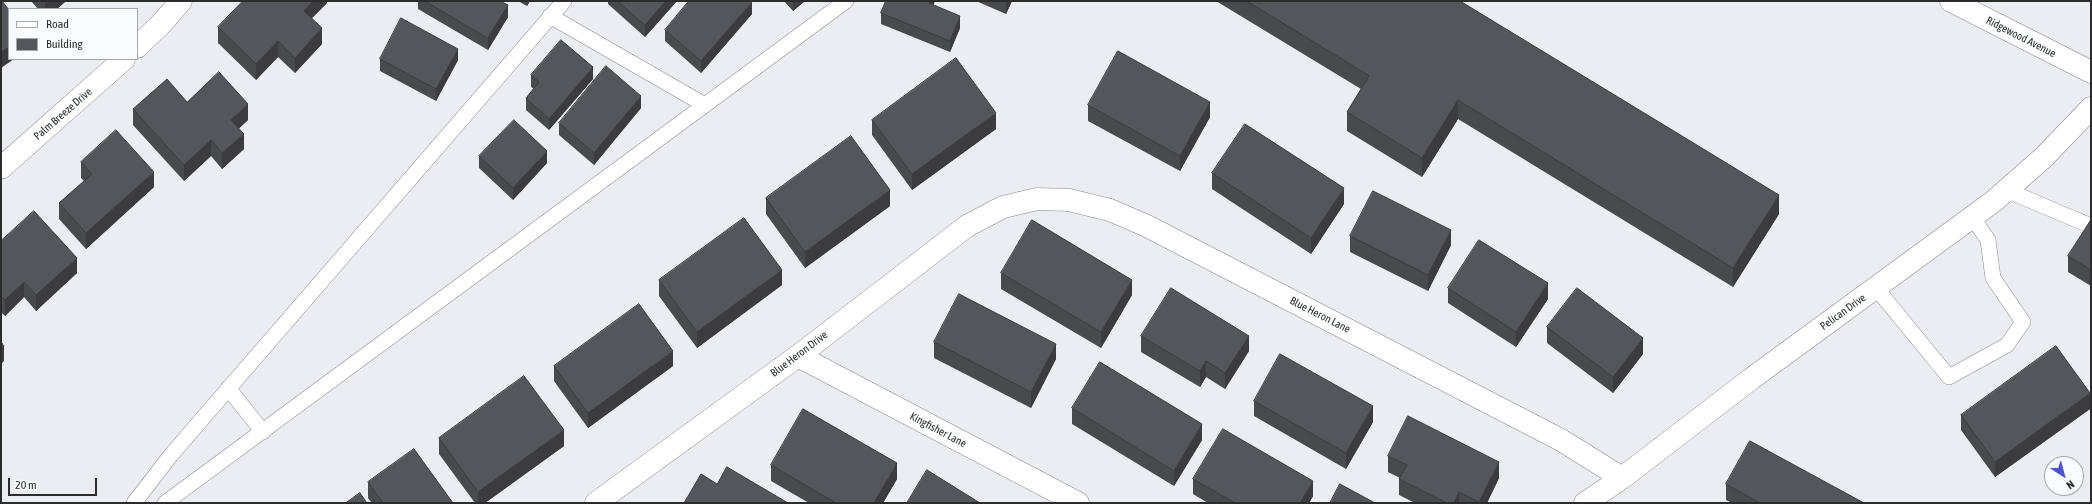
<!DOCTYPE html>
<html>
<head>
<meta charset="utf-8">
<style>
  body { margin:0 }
  #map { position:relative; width:2092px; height:504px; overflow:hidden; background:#ecedf3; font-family:"Asap Condensed",sans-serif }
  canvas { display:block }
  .frame { position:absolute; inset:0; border:2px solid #2c2c2e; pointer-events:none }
  .legend { position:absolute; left:8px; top:8px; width:130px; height:52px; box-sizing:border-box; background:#fafbfe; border:1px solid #a8a8ab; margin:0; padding:5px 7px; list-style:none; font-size:12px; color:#2c2c2e }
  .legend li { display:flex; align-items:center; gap:8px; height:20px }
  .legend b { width:20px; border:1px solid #a8a8ab }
  .north { position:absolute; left:2044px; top:456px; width:40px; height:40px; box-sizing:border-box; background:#fafbfe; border:1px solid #a8a8ab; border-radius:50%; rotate:144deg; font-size:11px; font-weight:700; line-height:16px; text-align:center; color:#2c2c2e }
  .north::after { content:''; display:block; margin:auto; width:14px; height:18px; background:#4e54cb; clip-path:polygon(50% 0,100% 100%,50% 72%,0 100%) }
  .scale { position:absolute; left:8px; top:478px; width:89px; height:18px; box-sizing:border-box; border:2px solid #2c2c2e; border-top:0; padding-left:5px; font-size:12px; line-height:14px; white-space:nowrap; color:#2c2c2e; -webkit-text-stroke:3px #fafbfe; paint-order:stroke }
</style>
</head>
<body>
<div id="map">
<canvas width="2092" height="504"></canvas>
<div class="frame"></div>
<ul class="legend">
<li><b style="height:5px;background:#fff"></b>Road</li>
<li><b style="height:11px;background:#55565b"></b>Building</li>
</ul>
<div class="north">N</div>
<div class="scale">20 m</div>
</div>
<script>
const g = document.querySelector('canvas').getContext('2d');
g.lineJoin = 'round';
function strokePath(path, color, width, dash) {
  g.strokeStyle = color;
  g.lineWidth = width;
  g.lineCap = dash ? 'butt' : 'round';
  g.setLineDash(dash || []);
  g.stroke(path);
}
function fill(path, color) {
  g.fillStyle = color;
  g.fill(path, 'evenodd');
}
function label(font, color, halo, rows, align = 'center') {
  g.font = font + ' "Asap Condensed",sans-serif';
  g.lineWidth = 4;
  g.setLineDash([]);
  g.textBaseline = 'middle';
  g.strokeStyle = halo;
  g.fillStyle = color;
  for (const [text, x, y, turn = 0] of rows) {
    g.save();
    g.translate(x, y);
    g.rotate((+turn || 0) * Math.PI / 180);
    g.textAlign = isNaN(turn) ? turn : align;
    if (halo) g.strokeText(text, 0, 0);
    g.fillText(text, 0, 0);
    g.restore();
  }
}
const lane = new Path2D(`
  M550,16l155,89
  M2006,190l85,36
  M1876,288l73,89 58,-32 16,-23 -30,-44 -5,-38 -16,-23
  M228,388l35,44
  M134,503l37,-48 393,-454
  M165,503l681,-502`);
const street = new Path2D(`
  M137,47l25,-24 19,-22
  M1,168l123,-109
  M798,356l280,147
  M596,503l202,-147 169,-130 36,-19 34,-8 32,1 41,10 37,16 414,214 61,38
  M1585,503l37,-25 129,-99 243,-178 50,-44 47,-49`);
const primary = new Path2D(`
  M1951,1l140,71`);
strokePath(lane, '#88898e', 16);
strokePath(street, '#88898e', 23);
strokePath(primary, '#88898e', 23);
strokePath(lane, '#fff', 15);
strokePath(street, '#fff', 22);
strokePath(primary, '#fff', 22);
fill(new Path2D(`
  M31,1h35l-9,8h-19z
  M327,1v2l-15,15 10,26 -27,29 -17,-16 -22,23 -38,-37v-16z
  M418,1h82l8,16 -20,33 -70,-41z
  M518,1h12l-3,5z
  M608,1h69l-32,36 -37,-33z
  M784,1h21l-12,10z
  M886,1h49l-2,4 27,23 -10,24 -69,-28v-11z
  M976,1h36l-6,13z
  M1216,1h244l319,213 -46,73 -275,-168 -36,58 -75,-46v-19l14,-23z
  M752,14l-51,59 -36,-32v-11z
  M380,59l78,1 -22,41 -56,-30z
  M531,75l62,4 -44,51 -23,-20v-12l8,-9 -3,-2z
  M187,102l61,18 -9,8 5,21 -22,20 -11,-13 -27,25 -51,-56v-16z
  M1088,105l122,12 -30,54 -92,-50z
  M641,108l-47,57 -35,-30v-12z
  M872,120l124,9 -84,61 -40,-55z
  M479,156l68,7 -34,37 -34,-32z
  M81,162l73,25 -68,62 -27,-30v-16l25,-22 -3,-3z
  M1212,173l132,31 -33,50 -99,-65z
  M766,198l124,8 -85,62 -39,-54z
  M2091,220v66l-23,-14v-16z
  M1350,236l101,9 -23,46 -78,-39z
  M1,241l76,32 -41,38 -12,-14 -19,19 -4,-4z
  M1001,273l131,22 -31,53 -100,-59z
  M659,280l123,5 -85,63 -38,-52z
  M1448,288l100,11 -32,48 -68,-44z
  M1547,327l96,27 -30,39 -66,-50z
  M1141,336l108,15 -24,38 -19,-12 -6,10 -59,-35z
  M934,342l122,17 -25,49 -97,-50z
  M554,366h119l-85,62 -34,-47z
  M1254,401l119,21 -27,47 -92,-53z
  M1072,408l130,32 -28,46 -102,-62z
  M2090,409l-95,68 -34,-47v-15z
  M439,438l125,8 -79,57h-10l-36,-49z
  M1388,456l111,22 -12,25h-72l-16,-8v-16l1,-1 -12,-6z
  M771,465l126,14 -14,24h-74l-38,-22z
  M1193,479l120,17 -4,7h-101l-15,-9z
  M368,482l85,21h-81l-4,-5z
  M1726,484l138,19h-132l-6,-3z`), '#494a4e');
fill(new Path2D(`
  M47,1h19l-9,8h-12v-6z
  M313,1h14v2l-23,23v-15z
  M527,1h3l-3,5z
  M666,1h11l-32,36v-12z
  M793,1h12l-12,10z
  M930,1h5l-6,14v-12z
  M1007,1h5l-6,13v-12z
  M752,2v12l-51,59v-12z
  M508,5v12l-20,33v-12z
  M960,16v12l-10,24v-11z
  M322,28v16l-27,29v-15z
  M278,41v16l-22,23v-16z
  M9,47v12h5l-13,9v-16z
  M458,49v11l-22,41v-12z
  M593,67v12l-44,51v-11z
  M641,96v12l-47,57v-12z
  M1458,100v19l-36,58v-19z
  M1210,102v15l-30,54v-15z
  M248,104v16l-17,16v-16z
  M996,113v16l-84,61v-16z
  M244,134v15l-22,20v-16z
  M211,140v16l-27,25v-16z
  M547,151v12l-34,37v-12z
  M154,172v15l-68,62v-16z
  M1344,188v16l-33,50v-16z
  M890,190v16l-85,62v-16z
  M1779,195v19l-46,73v-19z
  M1451,230v15l-23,46v-16z
  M77,258v15l-41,38v-16z
  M782,270v15l-85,63v-16z
  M1132,280v15l-31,53v-16z
  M24,282v15l-19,19v-16z
  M1548,283v16l-32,48v-15z
  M1249,336v15l-24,38v-16z
  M1643,338v16l-30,39v-16z
  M1056,344v15l-25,49v-16z
  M4,346v15l-3,3v-15z
  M673,351v15l-85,62v-15z
  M1206,361v16l-6,10v-16z
  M2090,393v16l-95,68v-15z
  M1373,406v16l-27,47v-16z
  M1202,424v16l-28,46v-15z
  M564,430v16l-79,57h-7v-11z
  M1499,462v16l-12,25h-8z
  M897,463v16l-14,24h-9z
  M1313,481v15l-4,7h-9z
  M1459,492v11h-5z`), '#3c3c40');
const building = new Path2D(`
  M1,1h1l7,9v37l-8,5z
  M243,1h70l-9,10 18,17 -27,30 -17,-17 -22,23 -38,-37z
  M425,1h75l8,4 -20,33z
  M618,1h48l-21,24z
  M689,1h62l1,1 -51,59 -36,-31z
  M886,1h44l-1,2 31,13 -10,25 -69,-28z
  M1247,1h213l319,194 -46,73 -275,-168 -36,58 -75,-46 22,-36z
  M401,18l57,31 -22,40 -56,-30z
  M561,40l32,27 -44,52 -23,-21 13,-16 -8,-7z
  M1118,51l92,51 -30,54 -92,-51z
  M956,58l40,55 -84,61 -40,-54z
  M606,66l35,30 -47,57 -35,-30z
  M219,72l29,32 -17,16 13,14 -22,19 -11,-13 -27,25 -51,-56 34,-30 20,23z
  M514,120l33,31 -34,37 -34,-32z
  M1245,124l99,64 -33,50 -99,-65z
  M116,130l38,42 -68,61 -27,-30 33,-29 -11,-12z
  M851,136l39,54 -85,62 -39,-54z
  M1373,191l78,39 -23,45 -78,-39z
  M34,211l43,47 -41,37 -12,-13 -19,18 -4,-4v-55z
  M744,218l38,52 -85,62 -38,-52z
  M1032,220l100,60 -31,52 -100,-59z
  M2091,220v50l-23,-14z
  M1479,240l69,43 -32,49 -68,-44z
  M1171,288l78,48 -24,37 -19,-12 -6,10 -59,-35z
  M1577,288l66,50 -30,39 -66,-50z
  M959,294l97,50 -25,48 -97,-50z
  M639,304l34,47 -85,62 -34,-47z
  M1,342l3,4 -3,3z
  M2056,346l34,47 -95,69 -34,-47z
  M1280,354l93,52 -27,47 -92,-52z
  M1100,362l102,62 -28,47 -102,-63z
  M524,376l40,54 -86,62 -39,-54z
  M803,409l94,54 -23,40h-38l-65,-38z
  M1408,416l91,46 -20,40 -20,-10 -5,11h-7l-48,-24 8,-14 -19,-9z
  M1223,429l90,52 -13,22h-65l-42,-24z
  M1750,441l114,62h-104l-34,-19z
  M414,449l39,54h-70l-15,-21z
  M727,467l61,36h-104l17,-29 16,10z
  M927,470l53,33h-73z
  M1340,484l35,19h-45z
  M360,493l7,10h-21z`);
fill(building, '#55565b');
strokePath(building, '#3c3c40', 1);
label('11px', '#2c2c2e', '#fafbfe', [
  ["Ridgewood Avenue",2021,37,27],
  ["Palm Breeze Drive",63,114,-41],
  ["Pelican Drive",1843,312,-36],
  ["Blue Heron Lane",1320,315,27],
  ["Blue Heron Drive",799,354,-37],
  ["Kingfisher Lane",938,430,28]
]);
</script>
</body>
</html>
